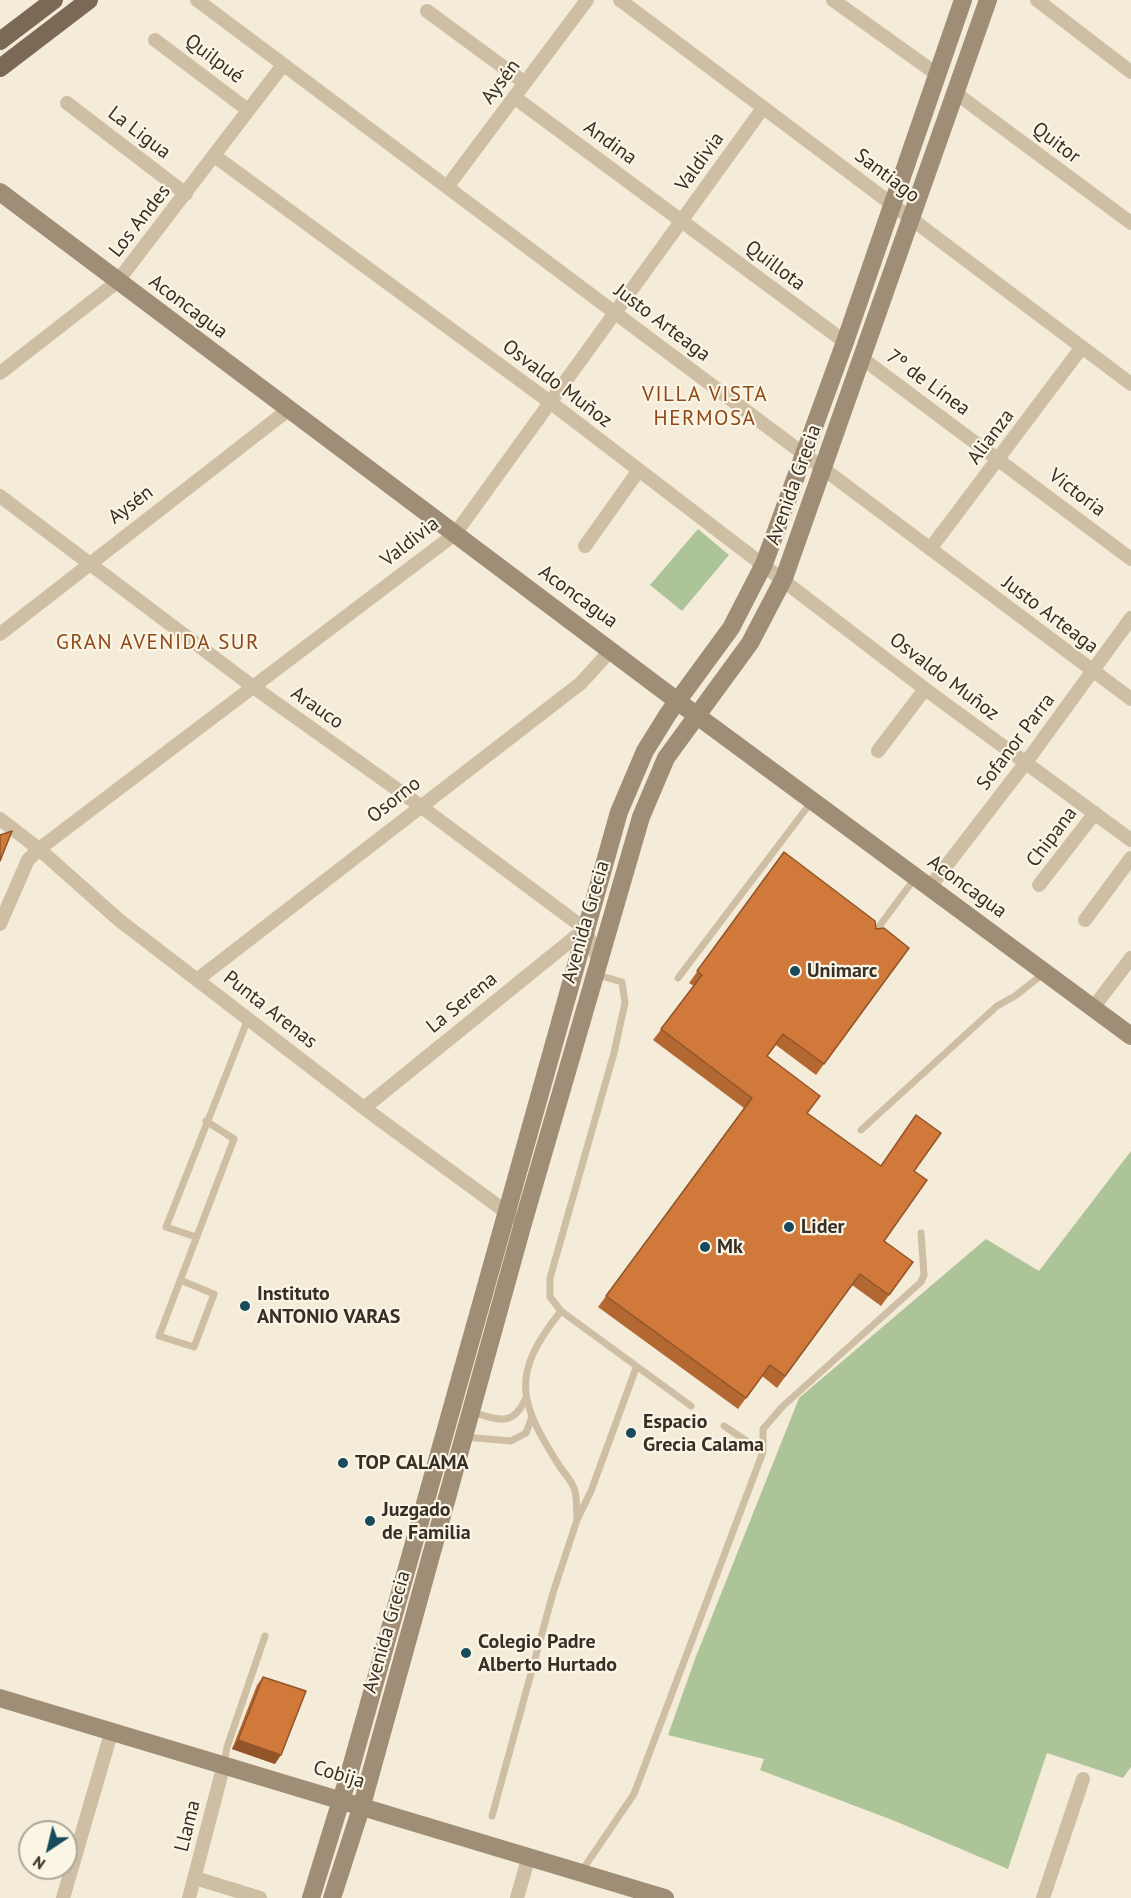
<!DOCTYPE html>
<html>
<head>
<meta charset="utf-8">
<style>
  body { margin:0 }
  #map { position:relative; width:1131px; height:1898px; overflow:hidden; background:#f4ecd9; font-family:"PT Sans",sans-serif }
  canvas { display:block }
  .north { position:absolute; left:18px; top:1820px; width:60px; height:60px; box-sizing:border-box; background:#fbf5e6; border:2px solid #ada699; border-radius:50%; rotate:215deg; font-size:16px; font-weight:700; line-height:24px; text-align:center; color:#372f26 }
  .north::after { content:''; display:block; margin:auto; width:21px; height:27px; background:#184c5c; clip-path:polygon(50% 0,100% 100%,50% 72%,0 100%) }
</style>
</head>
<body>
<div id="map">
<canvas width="1131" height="1898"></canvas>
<div class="north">N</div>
</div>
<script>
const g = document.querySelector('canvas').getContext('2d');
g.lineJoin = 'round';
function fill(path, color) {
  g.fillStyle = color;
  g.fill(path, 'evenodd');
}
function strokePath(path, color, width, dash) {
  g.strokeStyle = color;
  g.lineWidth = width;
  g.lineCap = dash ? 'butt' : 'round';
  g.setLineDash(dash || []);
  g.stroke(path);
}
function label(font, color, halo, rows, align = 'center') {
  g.font = font + ' "PT Sans",sans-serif';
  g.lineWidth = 4.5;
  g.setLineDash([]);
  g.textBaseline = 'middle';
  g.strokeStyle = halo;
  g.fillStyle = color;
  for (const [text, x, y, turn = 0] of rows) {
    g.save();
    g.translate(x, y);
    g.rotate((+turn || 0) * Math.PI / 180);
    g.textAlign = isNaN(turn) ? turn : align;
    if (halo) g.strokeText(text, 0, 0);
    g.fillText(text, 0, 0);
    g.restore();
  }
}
fill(new Path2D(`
  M698,529l31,26 -47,56 -32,-26z
  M1131,1151v616l-8,11 -76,-25 -39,116 -113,-48 -135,-51 4,-11 -96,-24 27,-76 104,-261 187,-159 53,32z`), '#adc498');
strokePath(new Path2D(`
  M872,936l43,-58
  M598,975l24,7 3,21 -11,50 -64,225v19l11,14 130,95
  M678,978l134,-177
  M861,1130l136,-124 18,-10 28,-22
  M196,1237l-30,-10 82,-208
  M180,1280l34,14 -20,53 -35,-11 75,-197 -28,-18
  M561,1311c-51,64 -43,90 -1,156 4,6 10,12 13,19 5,8 3,23 4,32
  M472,1412c25,7 40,16 53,-12
  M724,1426l39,26v-23l20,-23 138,-124 3,-7 -3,-42
  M465,1437l46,4 15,-8 6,-16
  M224,1764l3,-17 38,-111
  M492,1816l61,-223 24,-73 14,-29 45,-123
  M581,1872l53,-78 129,-342`), '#cdbea4', 7);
strokePath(new Path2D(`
  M197,0l934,699
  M620,0l511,384
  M833,0l105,75
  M1037,0l94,72
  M427,11l98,72
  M155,40l93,70
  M957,94l174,129
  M514,97l331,245
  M67,103l119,91
  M216,157l334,245 375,287 206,151
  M447,187l140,-187
  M863,359l268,200
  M0,373l117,-91 166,-217
  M0,496l252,190 167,119 166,124 14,32
  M585,546l54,-76
  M930,549l152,-202
  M0,634l288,-224
  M878,751l47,-62
  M0,819l39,30 80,71 249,191 145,106
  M1039,885l56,-72
  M930,887l97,-126 104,-143
  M1085,920l46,-62
  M0,924l28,-64 11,-11 416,-315 308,-426
  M198,979l383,-296 30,-33
  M1093,1008l38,-50
  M364,1108l221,-179
  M195,1878l65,20
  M63,1898l49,-168
  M189,1898l35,-134
  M517,1898l12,-42
  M1043,1898l40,-119`), '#cdbea4', 14);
strokePath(new Path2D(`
  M0,192l696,523 435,321
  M0,1698l665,200
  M311,1898l39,-127 269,-959 26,-61 23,-37 63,-86 33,-64 81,-222 118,-342
  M332,1898l30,-93 161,-582 118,-406 25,-59 84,-115 34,-65 204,-578`), '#a08d75', 18);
strokePath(new Path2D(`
  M0,41l54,-41
  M0,68l89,-68`), '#7b6956', 18);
fill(new Path2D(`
  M784,852l92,77 33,19 -93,127 -40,-30 -9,11 40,58 74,52 33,5 -30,70 29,21 -32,44 -29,-21 -75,103 -15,-12 -24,33 -140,-102 146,-199 -91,-68 41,-54 -5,-3z
  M263,1677l12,87 -43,-15 25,-64z`), '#b36832');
fill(new Path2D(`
  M238,1740l43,15 -6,9 -43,-15z`), '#925529');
const building = new Path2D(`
  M12,831l-12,30v-26z
  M784,852l91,69 1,8 8,-1 25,20 -85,116 -41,-30 -16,22 53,40 -13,17 74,53 35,-51 25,18 -27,38 13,9 -43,61 29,21 -24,33 -29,-21 -75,102 -15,-11 -24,33 -140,-102 146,-198 -91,-69 41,-54 -5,-4z
  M263,1677l43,14 -25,64 -43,-15z`);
fill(building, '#d0793a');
strokePath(building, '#925529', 1.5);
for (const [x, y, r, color] of [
  [795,971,6,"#184c5c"],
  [789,1227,6,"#184c5c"],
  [705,1247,6,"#184c5c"],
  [245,1306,6,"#184c5c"],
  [631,1433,6,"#184c5c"],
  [343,1463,6,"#184c5c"],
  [370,1521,6,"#184c5c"],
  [466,1653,6,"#184c5c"]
]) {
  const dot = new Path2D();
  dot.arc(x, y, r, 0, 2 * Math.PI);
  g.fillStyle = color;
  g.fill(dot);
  strokePath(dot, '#fbf5e6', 2);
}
label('20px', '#372f26', '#fbf5e6', [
  ["Quilpué",214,59,37],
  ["Aysén",501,82,-53],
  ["La Ligua",139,133,37],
  ["Andina",610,143,36],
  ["Quitor",1056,143,37],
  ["Valdivia",700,162,-54],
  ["Santiago",887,176,37],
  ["Los Andes",140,221,-52],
  ["Quillota",775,266,37],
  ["Aconcagua",188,307,37],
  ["Justo Arteaga",662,323,37],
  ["7º de Línea",928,383,36],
  ["Osvaldo Muñoz",557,384,37],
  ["Alianza",991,437,-53],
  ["Avenida Grecia",794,485,-70],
  ["Victoria",1077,493,37],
  ["Aysén",131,505,-37],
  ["Valdivia",410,542,-38],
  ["Aconcagua",578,597,36],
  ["Justo Arteaga",1050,615,37],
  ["Osvaldo Muñoz",944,677,37],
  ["Arauco",317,708,35],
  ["Sofanor Parra",1016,742,-53],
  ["Osorno",394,800,-38],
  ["Chipana",1052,837,-53],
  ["Aconcagua",967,887,36],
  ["Avenida Grecia",586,922,-74],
  ["La Serena",462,1003,-39],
  ["Punta Arenas",270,1010,38],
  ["Avenida Grecia",387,1632,-74],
  ["Cobija",339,1775,17],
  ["Llama",188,1826,-76]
]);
label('bold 20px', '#372f26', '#fbf5e6', [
  ["Unimarc",807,971],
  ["Lider",801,1227],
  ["Mk",717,1247],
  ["Instituto",257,1294],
  ["ANTONIO VARAS",257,1317],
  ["Espacio",643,1422],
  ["Grecia Calama",643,1445],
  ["TOP CALAMA",355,1463],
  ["Juzgado",382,1510],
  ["de Familia",382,1533],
  ["Colegio Padre",478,1642],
  ["Alberto Hurtado",478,1665]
], 'left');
g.letterSpacing = '1.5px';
label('21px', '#8d4918', '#fbf5e6', [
  ["VILLA VISTA",705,395],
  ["HERMOSA",705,419],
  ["GRAN AVENIDA SUR",158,643]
]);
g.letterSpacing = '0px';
</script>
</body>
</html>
